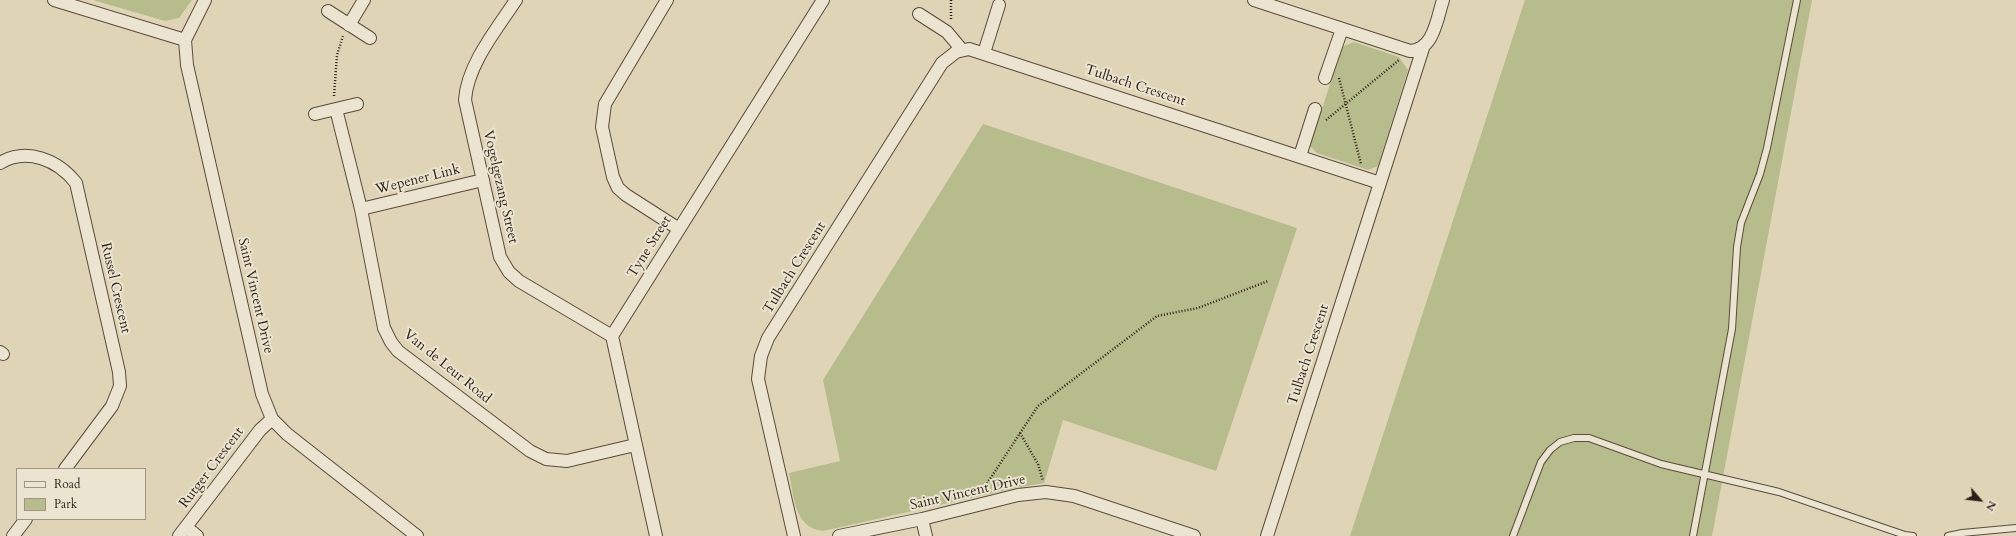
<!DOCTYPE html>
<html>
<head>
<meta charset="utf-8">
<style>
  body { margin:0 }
  #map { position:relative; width:2016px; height:536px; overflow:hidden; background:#dfd5b6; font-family:Cardo,serif }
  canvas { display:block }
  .legend { position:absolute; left:16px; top:468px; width:130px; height:52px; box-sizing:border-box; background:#eae4d0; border:1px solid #9f9486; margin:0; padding:5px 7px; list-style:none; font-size:12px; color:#2e1d16 }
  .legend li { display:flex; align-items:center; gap:8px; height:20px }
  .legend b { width:20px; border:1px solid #9f9486 }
  .north { position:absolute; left:1960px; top:480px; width:40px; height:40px; -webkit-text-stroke:3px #eae4d0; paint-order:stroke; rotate:118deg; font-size:11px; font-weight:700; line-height:16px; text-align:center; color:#2e1d16 }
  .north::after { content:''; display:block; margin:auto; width:14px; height:18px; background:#2e1d16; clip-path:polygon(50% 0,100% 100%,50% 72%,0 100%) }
</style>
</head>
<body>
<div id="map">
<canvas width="2016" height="536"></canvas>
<ul class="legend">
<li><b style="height:5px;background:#eae4d0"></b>Road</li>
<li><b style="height:11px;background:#b6bc8b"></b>Park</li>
</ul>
<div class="north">N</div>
</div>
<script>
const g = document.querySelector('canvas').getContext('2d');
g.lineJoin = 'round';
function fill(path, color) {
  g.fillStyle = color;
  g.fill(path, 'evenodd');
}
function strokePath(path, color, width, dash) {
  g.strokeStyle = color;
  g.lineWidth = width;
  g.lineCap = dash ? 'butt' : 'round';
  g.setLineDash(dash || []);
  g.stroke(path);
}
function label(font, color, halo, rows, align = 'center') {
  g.font = font + ' Cardo,serif';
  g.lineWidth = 4;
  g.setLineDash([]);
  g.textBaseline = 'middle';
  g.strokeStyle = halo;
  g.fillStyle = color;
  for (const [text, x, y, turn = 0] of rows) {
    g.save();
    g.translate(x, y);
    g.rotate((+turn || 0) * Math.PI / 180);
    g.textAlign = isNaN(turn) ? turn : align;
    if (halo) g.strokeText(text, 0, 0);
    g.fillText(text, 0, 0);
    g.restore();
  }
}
fill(new Path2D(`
  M93,0h99l-13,18 -14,3z
  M1525,0h287l-100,536h-362z
  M1354,42l45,15 9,13 -30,96 -10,4 -51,-17 -7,-7 32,-99z
  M983,124l314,104 -81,243 -153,-51 -19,63 -29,5 -192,43c-29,-3 -29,-35 -34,-58l51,-12 -17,-81z`), '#b6bc8b');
const lane = new Path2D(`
  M1513,536l28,-74 9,-12 10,-8 14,-4h15l72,26 118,28 126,43 8,1
  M1693,536l39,-207 5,-82 4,-24 19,-49 7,-26 30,-148
  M1948,536l14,-3 54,-5`);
const street = new Path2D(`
  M54,0l131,40
  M205,0l-20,40 2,25 75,329 10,25 15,15 130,102
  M516,0c-19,29 -49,65 -51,100l35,157 9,15 10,9 93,55
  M667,0l-62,104 -3,23 11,50 5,11 8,7 53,34
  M1254,0l156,51c24,-1 27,-33 33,-51
  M328,11l42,27
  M919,14l28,18 15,18
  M349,25l15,-25
  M984,53l15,-48
  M1325,78l17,-49
  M336,109l25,100 23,119 7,14 7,9 132,100 16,8 21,2 68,-16
  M315,114l42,-10
  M1300,156l15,-47
  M0,163c27,-16 58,-3 76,20l43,189 1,14 -8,20 -47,63
  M1380,183l44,-138
  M361,209l122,-29
  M0,352l3,2
  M922,519l4,17
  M186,527l11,9
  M13,536l13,-17
  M179,536l81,-106 12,-11
  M656,536l-44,-200 211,-336
  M794,536l-36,-157 3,-23 7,-18 174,-275 14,-11 13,-3 411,134 -113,353
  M839,536l83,-17 96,-24 28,-3 28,4 120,40`);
strokePath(lane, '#5a4b3e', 8);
strokePath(street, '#5a4b3e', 14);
strokePath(new Path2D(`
  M951,19v-19
  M1339,78l22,86
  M334,96l3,-41 6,-19
  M1326,120l73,-60
  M1020,433l18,31 5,17
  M982,491l56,-85 119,-90 41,-8 70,-27`), '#2e1d16', 2.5, [1, 2]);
strokePath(lane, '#eae4d0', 6);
strokePath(street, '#eae4d0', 12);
label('14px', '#2e1d16', '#eae4d0', [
  ["Tulbach Crescent",1135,86,18],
  ["Wepener Link",418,180,-14],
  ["Vogelgezang Street",500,187,77],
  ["Tyne Street",650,247,-58],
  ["Tulbach Crescent",795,268,-58],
  ["Russel Crescent",115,288,77],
  ["Saint Vincent Drive",255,296,77],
  ["Tulbach Crescent",1309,355,-72],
  ["Van de Leur Road",447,367,39],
  ["Rutger Crescent",212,468,-53],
  ["Saint Vincent Drive",968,493,-13]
]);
</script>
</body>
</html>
